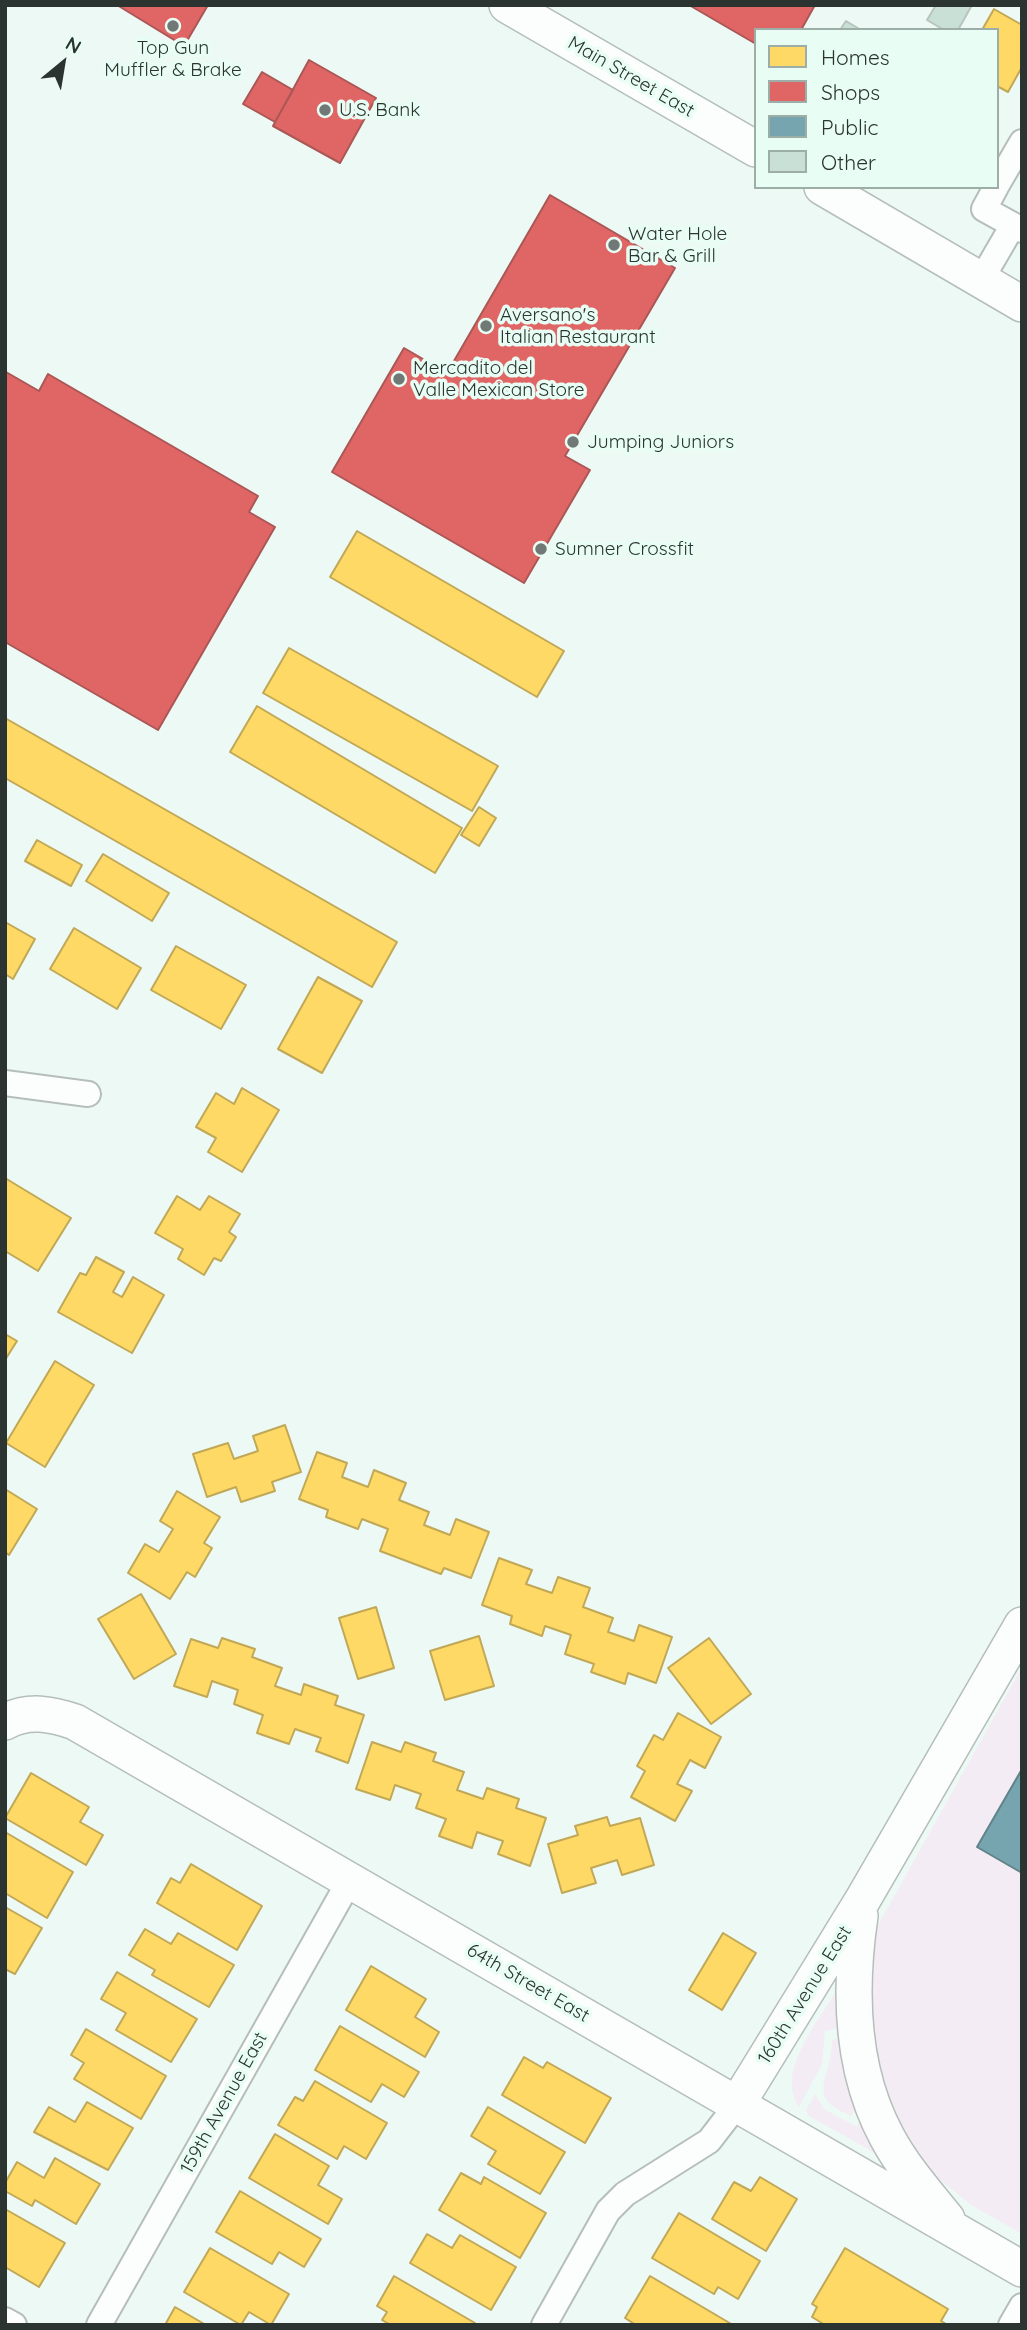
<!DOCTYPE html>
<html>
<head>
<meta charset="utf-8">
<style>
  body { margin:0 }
  #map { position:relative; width:1027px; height:2330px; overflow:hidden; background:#edf9f4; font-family:Quicksand,sans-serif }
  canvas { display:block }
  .frame { position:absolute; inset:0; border:7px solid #2c3431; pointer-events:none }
  .legend { position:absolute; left:754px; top:28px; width:245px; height:161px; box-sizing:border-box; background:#e8fef5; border:2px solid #9dada7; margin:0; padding:9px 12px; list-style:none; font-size:21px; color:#2c3431 }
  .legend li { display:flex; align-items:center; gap:14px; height:35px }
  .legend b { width:35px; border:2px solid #9dada7 }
  .north { position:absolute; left:28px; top:28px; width:70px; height:70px; -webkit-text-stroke:5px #e8fef5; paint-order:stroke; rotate:30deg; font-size:19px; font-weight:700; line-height:28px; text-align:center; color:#2c3431 }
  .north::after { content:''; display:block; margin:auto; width:24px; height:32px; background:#2c3431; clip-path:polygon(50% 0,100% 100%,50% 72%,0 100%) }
</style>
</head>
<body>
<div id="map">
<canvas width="1027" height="2330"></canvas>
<div class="frame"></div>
<ul class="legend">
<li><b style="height:19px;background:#ffd966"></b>Homes</li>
<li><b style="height:19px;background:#e06666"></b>Shops</li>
<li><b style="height:19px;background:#76a5af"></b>Public</li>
<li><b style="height:19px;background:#c9e0d7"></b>Other</li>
</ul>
<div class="north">N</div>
</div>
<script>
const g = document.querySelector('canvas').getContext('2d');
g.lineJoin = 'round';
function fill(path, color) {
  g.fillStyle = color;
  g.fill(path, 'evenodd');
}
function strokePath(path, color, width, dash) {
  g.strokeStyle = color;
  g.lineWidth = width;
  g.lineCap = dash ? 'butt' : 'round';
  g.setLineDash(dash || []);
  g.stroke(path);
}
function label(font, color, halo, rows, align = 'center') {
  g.font = font + ' Quicksand,sans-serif';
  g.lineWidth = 7;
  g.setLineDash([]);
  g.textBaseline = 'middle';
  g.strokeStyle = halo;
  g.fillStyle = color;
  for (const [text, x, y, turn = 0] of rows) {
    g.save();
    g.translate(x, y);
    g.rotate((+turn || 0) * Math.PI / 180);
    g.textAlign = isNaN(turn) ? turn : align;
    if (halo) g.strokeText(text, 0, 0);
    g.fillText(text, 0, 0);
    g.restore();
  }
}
fill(new Path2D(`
  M1022,1667v567l-51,-29 -44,-36 -29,-41 -30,-85 4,-107z
  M837,1990l7,37 -19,4 -3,33 -23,43c-24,-36 20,-86 38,-117z
  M846,2037l36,120 -73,-41 -3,-6 9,-16 9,15 33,18 4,-13 -8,-2 -1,4c-49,-19 -20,-37 -20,-76z`), '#f4ecf4');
const homes = new Path2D(`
  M994,9l28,16v42l-14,25 -11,-6v-56h-15z
  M357,531l207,120 -27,46 -207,-120z
  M289,648l209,118 -26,45 -209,-118z
  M257,706l205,122 -27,45 -205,-121z
  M5,718l392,224 -25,45 -367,-209z
  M479,807l17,11 -17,28 -18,-11z
  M37,840l45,25 -11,21 -46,-25z
  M103,854l66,39 -17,28 -66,-40z
  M5,922l30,17 -22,40 -8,-5z
  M74,928l67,40 -24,41 -67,-40z
  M176,946l70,39 -25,44 -70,-39z
  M318,977l44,24 -40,72 -44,-24z
  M242,1088l37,22 -37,62 -34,-20 8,-14 -20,-11 20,-34 18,11z
  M5,1178l66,40 -33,53 -33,-20z
  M177,1196l23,14 9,-14 31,18 -11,18 7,5 -15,24 -7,-3 -10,17 -26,-16 5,-10 -28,-16z
  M96,1257l28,15 -11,20 9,5 11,-20 31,18 -32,58 -74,-41 22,-39 6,2z
  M5,1334l12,7 -12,19z
  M55,1361l39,24 -49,82 -39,-24z
  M285,1425l16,47 -29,10 3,9 -34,11 -5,-15 -29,10 -14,-43 35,-11 6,16 24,-8 -5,-15z
  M317,1452l30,11 -5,14 26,10 6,-17 32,13 -7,17 30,12 -5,13 26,10 6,-16 33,13 -18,46 -27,-10 -3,6 -61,-23 8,-22 -26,-10 -4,10 -32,-12 2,-7 -29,-11z
  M5,1489l32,20 -28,46 -4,-3z
  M177,1491l43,26 -16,26 8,5 -17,29 -8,-5 -17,27 -42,-26 17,-29 14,8 14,-23 -13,-8z
  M499,1558l33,12 -6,14 26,9 6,-16 32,11 -7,19 30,11 -5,14 26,9 5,-16 33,12 -16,46 -28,-10 -3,11 -34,-12 3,-8 -29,-10 6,-19 -26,-9 -3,10 -32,-12 2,-8 -30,-11z
  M141,1594l35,60 -42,25 -36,-60z
  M376,1607l18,61 -36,11 -19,-61z
  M479,1636l15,50 -49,14 -15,-49z
  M222,1638l33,11 -3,8 30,11 -7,18 26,9 3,-11 34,12 -3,9 29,10 -16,48 -32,-12 5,-13 -26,-9 -6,15 -32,-11 6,-18 -29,-11 4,-14 -26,-9 -5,16 -33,-11 17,-47 27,9z
  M709,1638l42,56 -40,30 -43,-56z
  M678,1713l43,24 -16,31 -15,-8 -13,24 15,7 -17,30 -44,-24 14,-26 -8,-5 17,-31 9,5z
  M372,1742l29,10 4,-10 31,11 -3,8 31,11 -7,18 26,9 4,-11 32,11 -3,9 30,10 -16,48 -32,-12 5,-13 -26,-9 -5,16 -33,-12 7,-17 -30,-11 5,-14 -26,-9 -5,15 -34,-11z
  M31,1773l58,34 -9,15 23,13 -17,30 -81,-47z
  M607,1817l3,9 30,-8 14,47 -32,10 -5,-15 -26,8 5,15 -34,10 -14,-49 30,-9 -3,-9z
  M5,1832l68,40 -26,46 -42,-25z
  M191,1864l71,42 -25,44 -80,-47 14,-25 9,5z
  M5,1907l37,21 -27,46 -10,-5z
  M145,1929l26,15 7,-11 56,32 -25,42 -57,-32 3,-5 -26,-15z
  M723,1933l33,20 -34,57 -33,-20z
  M371,1966l55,33 -11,18 24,15 -14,25 -79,-47z
  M117,1972l80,47 -26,43 -55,-32 10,-17 -25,-14z
  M340,2026l79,46 -15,25 -22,-13 -11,18 -56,-32z
  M86,2029l80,47 -25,43 -67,-40 10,-16 -13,-8z
  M524,2057l19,11 4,-6 64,36 -26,45 -83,-48z
  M315,2081l72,42 -21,36 -22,-13 -7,13 -59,-34 17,-28 8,4z
  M87,2102l46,26 -25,42 -74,-38 15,-25 26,15z
  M488,2107l77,45 -25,42 -52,-30 8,-13 -25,-15z
  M275,2134l54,32 -11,19 24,14 -14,25 -79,-46z
  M55,2158l45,26 -24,40 -41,-24 -3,6 -27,-15v-8l12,-21 27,16z
  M461,2173l20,11 3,-7 62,36 -26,45 -81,-48z
  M760,2177l37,22 -31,52 -54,-32 22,-37 17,9z
  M240,2191l81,48 -17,28 -25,-15 -7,12 -56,-32z
  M5,2209l60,34 -26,44 -34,-20z
  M679,2213l81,48 -22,38 -20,-12 -4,7 -62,-36z
  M427,2234l25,14 8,-13 56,32 -25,43 -81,-47z
  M210,2248l79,46 -18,31 -22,-13 -8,13 -57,-33z
  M845,2248l103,61 -7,12 7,4h-123l-13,-8 5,-10 -5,-3z
  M394,2276l81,47 -1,2h-83l-9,-5 5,-8 -10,-6z
  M650,2276l83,49h-97l-11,-7z
  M175,2307l31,18h-41z`);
fill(homes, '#ffd966');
strokePath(homes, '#c0a856', 2);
const shops = new Path2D(`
  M117,5h91l-24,41z
  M689,5h126l-14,25h-45v14z
  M309,60l67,38 -36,65 -67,-37z
  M262,72l31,18 -18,32 -32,-18z
  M550,195l125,73 -110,188 25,14 -66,113 -192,-111 72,-124 43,25z
  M6,372l33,19 9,-17 210,122 -9,16 26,15 -117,203 -153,-88z`);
fill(shops, '#e06666');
strokePath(shops, '#aa5756', 2);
const public = new Path2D(`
  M1022,1769v104l-45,-26z`);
fill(public, '#76a5af');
strokePath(public, '#608389', 2);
const building = new Path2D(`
  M936,5h36l-14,25h-14l-17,-10z
  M846,21l15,9h-21z`);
fill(building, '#c9e0d7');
strokePath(building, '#b9c3bf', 2);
const street = new Path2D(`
  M997,185l25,-43
  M996,187l-12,22 38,21
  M981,280l32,-55
  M5,1083l83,11
  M5,2320l9,5
  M99,2325l251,-445
  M544,2325l64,-114 17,-17 84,-53 27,-35
  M1011,2325l11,-19`);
const secondary = new Path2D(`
  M507,5l249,144
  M822,187l200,117
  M5,1722c23,-13 47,-8 70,0l947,547
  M860,1916c-11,74 -10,153 27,221 16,30 39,56 60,82
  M736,2106l126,-205 160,-276`);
strokePath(street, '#b5beba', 28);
strokePath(secondary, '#b5beba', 38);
strokePath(street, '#fcfefd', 24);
strokePath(secondary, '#fcfefd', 35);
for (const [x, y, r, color] of [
  [173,26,7,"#707975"],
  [325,110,7,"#707975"],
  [614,245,7,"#707975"],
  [486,326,7,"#707975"],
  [399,379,7,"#707975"],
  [573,442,7,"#707975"],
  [541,549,7,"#707975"]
]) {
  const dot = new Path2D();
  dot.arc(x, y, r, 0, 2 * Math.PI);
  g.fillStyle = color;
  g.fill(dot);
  strokePath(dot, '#e8fef5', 2.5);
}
label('19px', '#2c3431', '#e8fef5', [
  ["Top Gun",173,48,"center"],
  ["Muffler & Brake",173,70,"center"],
  ["U.S. Bank",339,110],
  ["Water Hole",628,234],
  ["Bar & Grill",628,256],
  ["Aversano's",500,315],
  ["Italian Restaurant",500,337],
  ["Mercadito del",413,368],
  ["Valle Mexican Store",413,390],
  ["Jumping Juniors",587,442],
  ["Sumner Crossfit",555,549]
], 'left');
label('19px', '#2c3431', '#e8fef5', [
  ["Main Street East",631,77,30],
  ["64th Street East",528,1983,30],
  ["160th Avenue East",805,1995,-58],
  ["159th Avenue East",224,2103,-61]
]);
</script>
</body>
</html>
